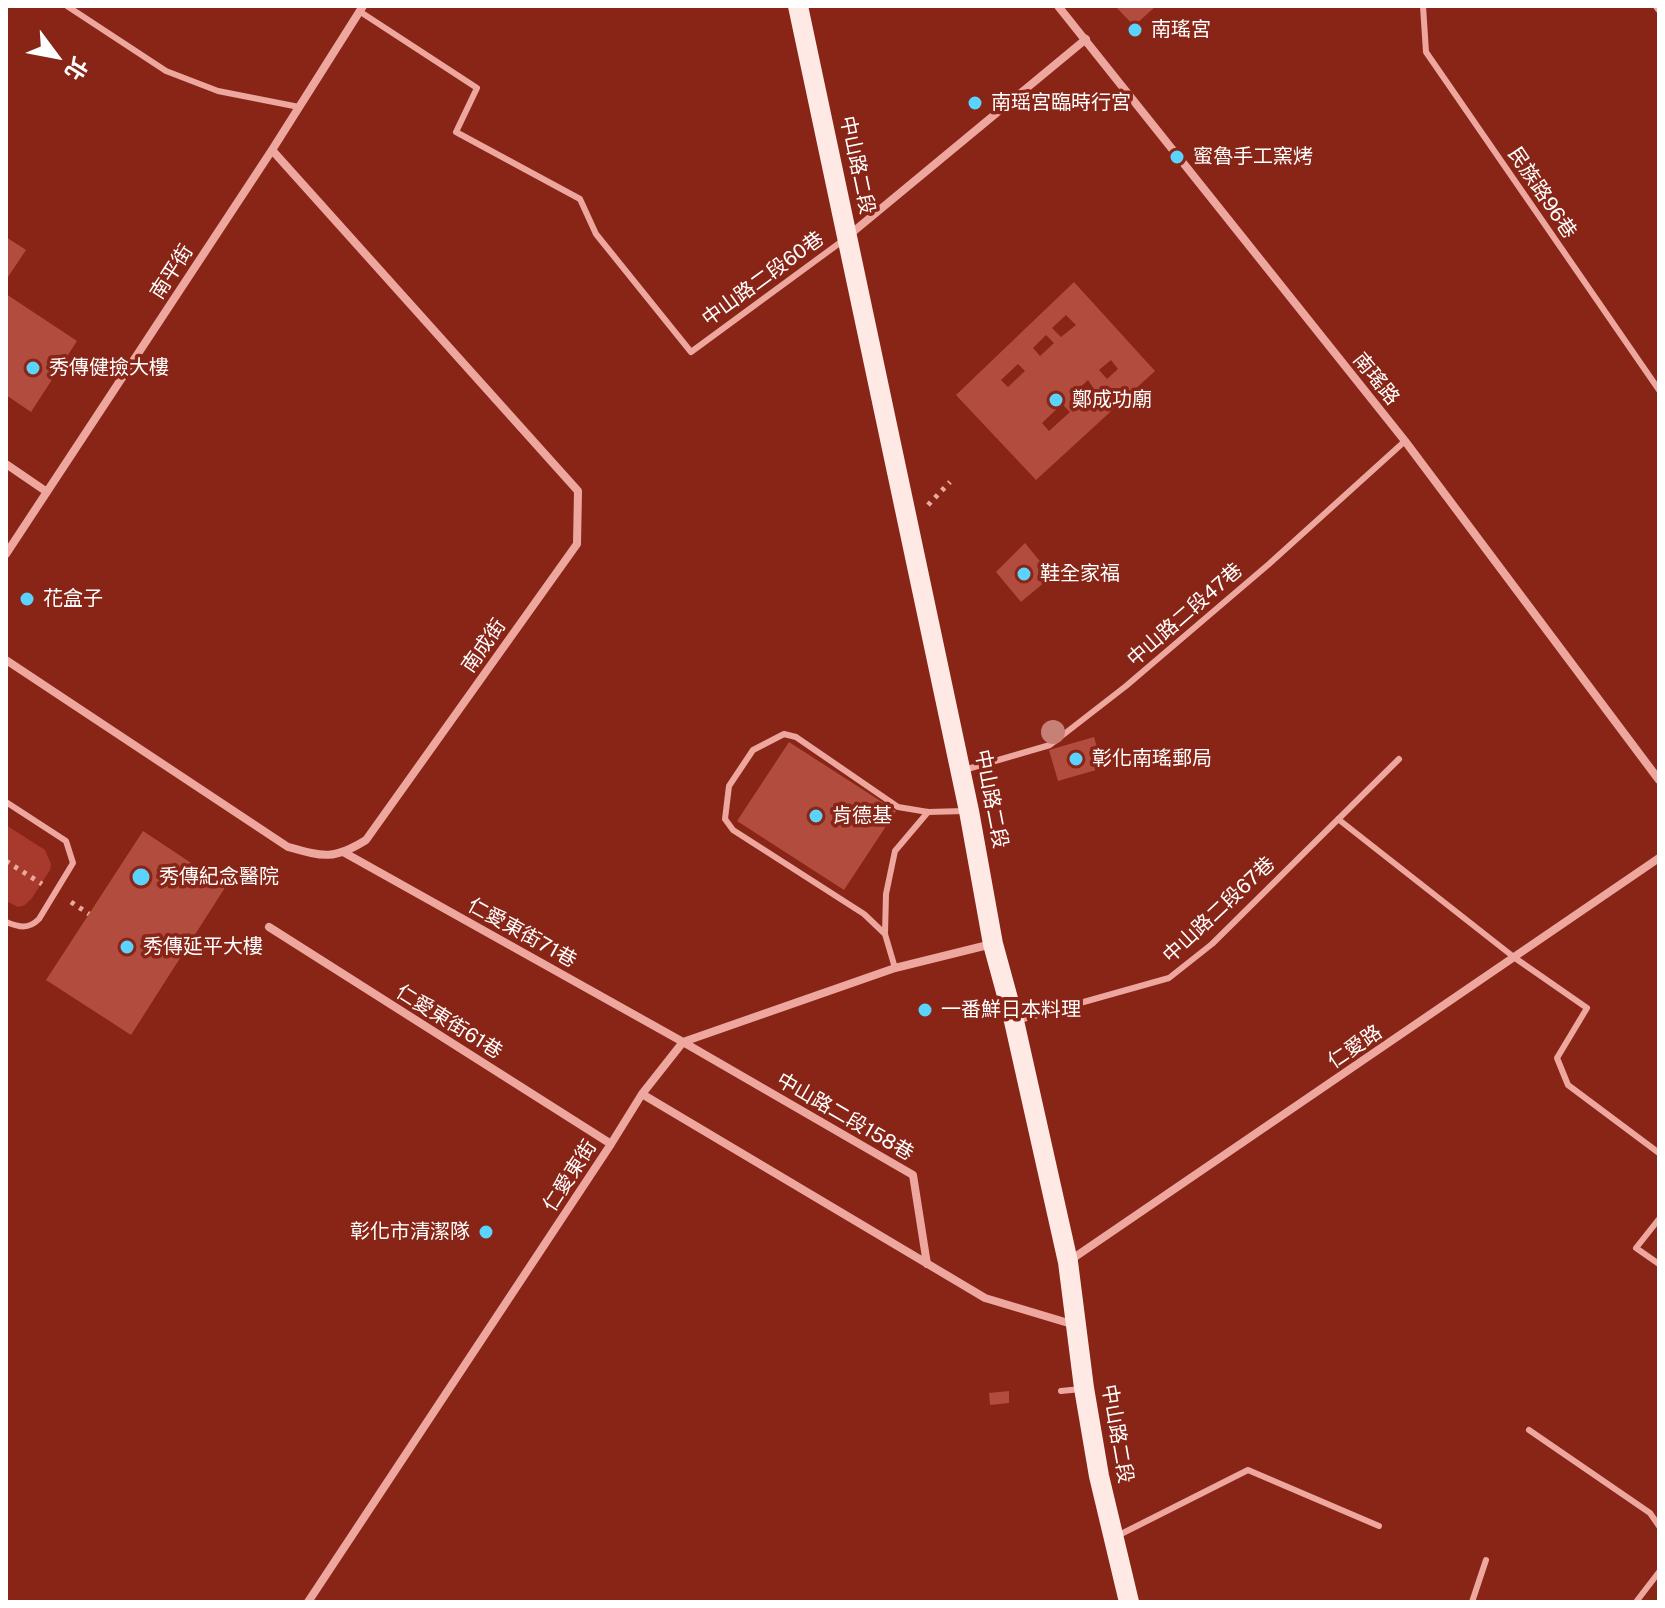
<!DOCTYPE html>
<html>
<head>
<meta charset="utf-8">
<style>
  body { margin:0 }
  #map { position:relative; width:1665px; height:1608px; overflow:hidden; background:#882517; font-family:"Public Sans","Noto Sans TC",sans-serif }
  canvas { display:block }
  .frame { position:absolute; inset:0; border:8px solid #fff; pointer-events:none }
  .north { position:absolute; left:16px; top:16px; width:80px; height:80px; -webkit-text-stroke:6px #882517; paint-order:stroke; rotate:122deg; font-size:22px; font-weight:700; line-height:32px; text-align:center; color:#fff }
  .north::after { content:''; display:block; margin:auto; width:28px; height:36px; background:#fff; clip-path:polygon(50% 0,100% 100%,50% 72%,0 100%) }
</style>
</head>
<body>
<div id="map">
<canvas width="1665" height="1608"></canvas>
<div class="frame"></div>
<div class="north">北</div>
</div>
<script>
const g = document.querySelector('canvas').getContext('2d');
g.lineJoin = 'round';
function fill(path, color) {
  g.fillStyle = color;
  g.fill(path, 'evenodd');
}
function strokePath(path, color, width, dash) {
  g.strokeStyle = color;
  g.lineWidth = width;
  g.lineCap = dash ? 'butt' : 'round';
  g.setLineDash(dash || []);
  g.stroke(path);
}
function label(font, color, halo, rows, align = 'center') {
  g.font = font + ' "Public Sans","Noto Sans TC",sans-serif';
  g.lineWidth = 7;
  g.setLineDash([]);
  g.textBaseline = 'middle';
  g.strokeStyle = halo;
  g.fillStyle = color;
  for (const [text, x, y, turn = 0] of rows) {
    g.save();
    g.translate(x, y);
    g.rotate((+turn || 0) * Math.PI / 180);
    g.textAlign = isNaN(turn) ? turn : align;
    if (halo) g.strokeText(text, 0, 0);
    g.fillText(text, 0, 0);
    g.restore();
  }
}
fill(new Path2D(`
  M6,825l39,25 6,14 -1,6 -18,28 -7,7 -7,2 -12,-6z`), '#a83a2d');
fill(new Path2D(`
  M1115,6h41l-22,20z
  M6,237l20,13 -20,30z
  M1074,282l81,89 -119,109 -80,-85zM1066,315l10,10 -15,12 -9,-9zM1046,335l8,8 -14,13 -7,-8zM1111,360l7,9 -11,10 -8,-9zM1018,364l7,7 -17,16 -7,-7zM1088,380l6,9 -15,14 -7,-8zM1062,404l8,8 -21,19 -7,-8z
  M6,294l71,47 -46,71 -25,-17z
  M1025,543l27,33 -31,26 -25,-30z
  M1094,737l9,31 -45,13 -9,-31z
  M789,742l107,69 -52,79 -107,-69z
  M143,831l83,55 -95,149 -85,-55z
  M1009,1391v12l-19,2 -1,-12z`), '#b14c3f');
strokePath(new Path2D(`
  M928,505l22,-23
  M6,861l36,23
  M71,902l18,12`), '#eea79e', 5, [4, 6]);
strokePath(new Path2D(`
  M67,6l99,65 52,20 81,16
  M1423,6l3,46 233,338
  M359,11l118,77 -21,44 124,67 16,35 95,118 154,-113
  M964,770l86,-25 76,-59 143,-122 136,-123
  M6,802l60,39 7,22 -34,56c-11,11 -20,8 -33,3
  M1338,819l177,139 72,50 -30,50 11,27 91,68
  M885,934l-21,-20 -131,-84 -8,-11 4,-33 24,-36 31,-16 12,3 102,70 30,5 37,-1
  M895,968l-10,-34 1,-40 9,-43 33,-39
  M1016,1021l153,-43 43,-34 187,-185
  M1659,1219l-23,29 23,16
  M1061,1391l20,-2
  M1529,1430l121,83 9,13
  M1117,1536l131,-66 131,56
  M1472,1602l14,-42
  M1636,1602l23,-30`), '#eea79e', 6);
strokePath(new Path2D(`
  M1058,6l347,435 254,339
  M1657,6l2,3
  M848,236l238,-197
  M6,464l41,28
  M6,554l266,-404 91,-144
  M6,660l282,187c36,10 46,13 78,-7l211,-296 1,-53 -306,-341
  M345,853l338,189 230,133 14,89
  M269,927l342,217
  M642,1094l343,204 90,27
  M1069,1261l590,-403
  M308,1602l303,-458 31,-50 41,-52 212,-74 97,-24`), '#eea79e', 8);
strokePath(new Path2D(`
  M798,6l171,805 24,133 21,77 54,241 16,126 15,88 30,126`), '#ffe9e5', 20);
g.fillStyle = '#c78076';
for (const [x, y] of [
  [1053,732]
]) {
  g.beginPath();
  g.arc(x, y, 12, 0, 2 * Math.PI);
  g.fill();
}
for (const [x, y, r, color] of [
  [1135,30,8,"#5bd3ff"],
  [975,103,8,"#5bd3ff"],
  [1177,157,8,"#5bd3ff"],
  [33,368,8,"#5bd3ff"],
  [1056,400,8,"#5bd3ff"],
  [1024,574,8,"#5bd3ff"],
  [27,599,8,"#5bd3ff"],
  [1076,759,8,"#5bd3ff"],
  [816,816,8,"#5bd3ff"],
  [141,877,10,"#5bd3ff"],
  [127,947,8,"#5bd3ff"],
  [925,1010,8,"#5bd3ff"],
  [486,1232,8,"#5bd3ff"]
]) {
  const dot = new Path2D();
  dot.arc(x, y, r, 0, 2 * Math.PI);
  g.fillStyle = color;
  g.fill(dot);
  strokePath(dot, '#882517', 3);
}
label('20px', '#fff', '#882517', [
  ["南瑤宮",1151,30],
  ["南瑶宮臨時行宮",991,103],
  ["蜜魯手工窯烤",1193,157],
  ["秀傳健撿大樓",49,368],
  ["鄭成功廟",1072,400],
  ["鞋全家福",1040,574],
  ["花盒子",43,599],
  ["彰化南瑤郵局",1092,759],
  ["肯德基",832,816],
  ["秀傳紀念醫院",159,877],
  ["秀傳延平大樓",143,947],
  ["一番鮮日本料理",941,1010],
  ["彰化市清潔隊",470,1232,"right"]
], 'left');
label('20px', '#fff', '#882517', [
  ["中山路二段",857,165,78],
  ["民族路96巷",1542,193,56],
  ["南平街",172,272,-57],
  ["中山路二段60巷",763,279,-36],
  ["南瑤路",1376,379,51],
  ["中山路二段47巷",1185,615,-41],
  ["南成街",484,646,-55],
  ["中山路二段",991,799,79],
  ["中山路二段67巷",1219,910,-43],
  ["仁愛東街71巷",522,933,29],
  ["仁愛東街61巷",449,1022,32],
  ["仁愛路",1355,1047,-34],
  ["中山路二段158巷",845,1117,30],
  ["仁愛東街",570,1176,-57],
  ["中山路二段",1117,1434,80]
]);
</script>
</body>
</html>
